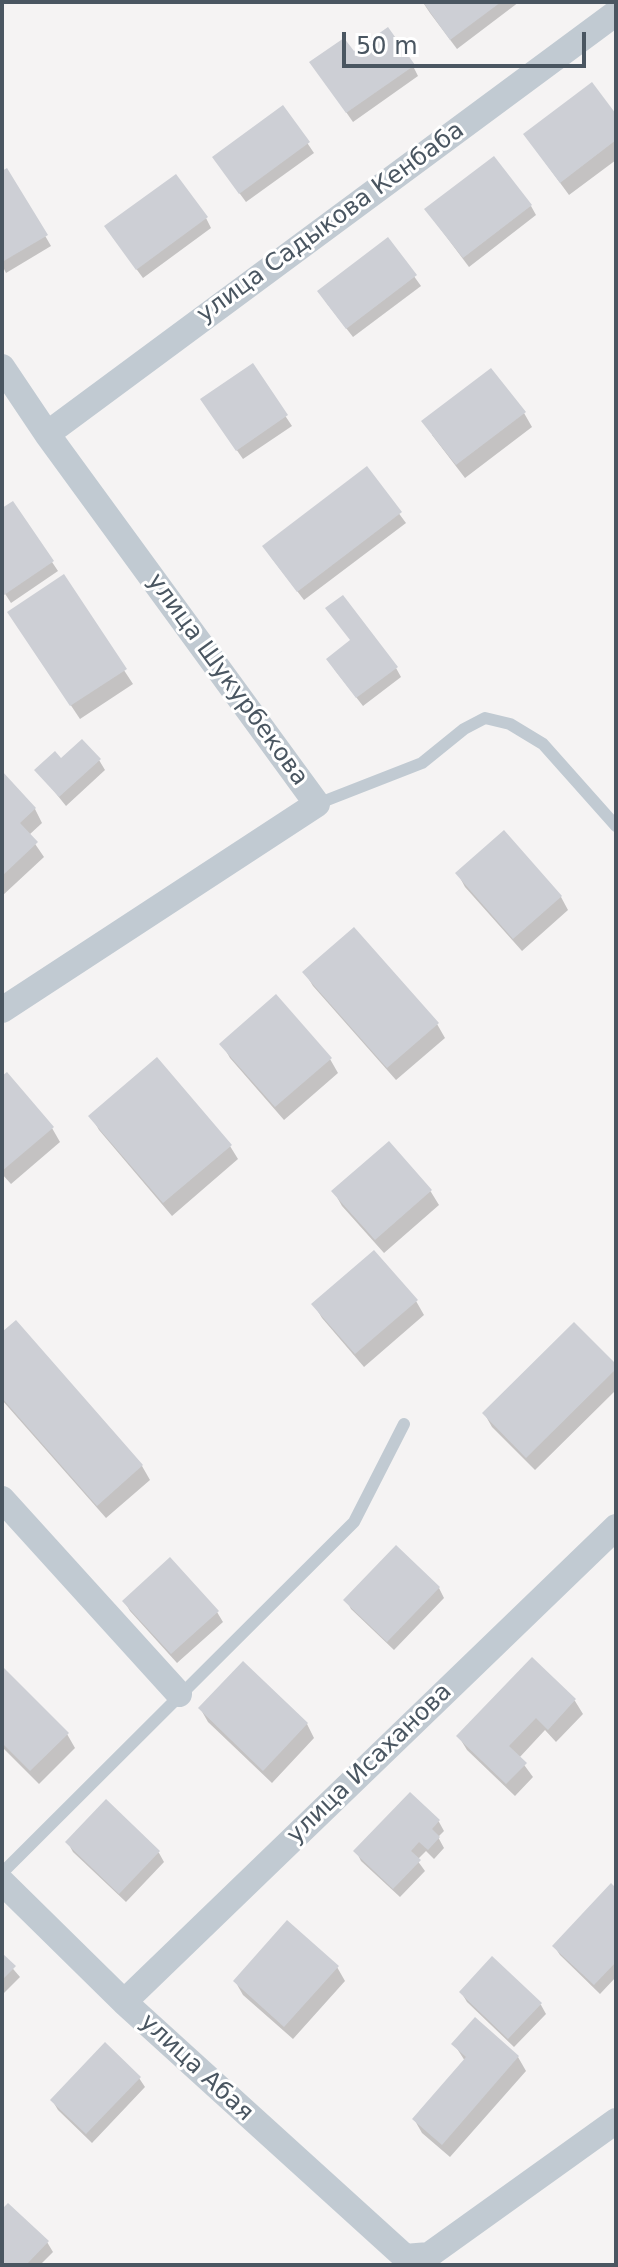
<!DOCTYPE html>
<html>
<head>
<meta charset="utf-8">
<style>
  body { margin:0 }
  #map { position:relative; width:618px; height:2267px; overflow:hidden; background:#f5f3f3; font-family:"DejaVu Sans",sans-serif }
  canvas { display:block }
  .frame { position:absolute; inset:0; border:4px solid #4a5661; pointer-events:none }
  .scale { position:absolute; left:342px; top:32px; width:244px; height:36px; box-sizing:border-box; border:4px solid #4a5661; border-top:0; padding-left:10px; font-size:24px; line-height:28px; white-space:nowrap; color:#4a5661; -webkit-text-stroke:6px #fff; paint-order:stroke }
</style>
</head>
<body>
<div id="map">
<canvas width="618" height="2267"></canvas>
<div class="frame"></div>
<div class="scale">50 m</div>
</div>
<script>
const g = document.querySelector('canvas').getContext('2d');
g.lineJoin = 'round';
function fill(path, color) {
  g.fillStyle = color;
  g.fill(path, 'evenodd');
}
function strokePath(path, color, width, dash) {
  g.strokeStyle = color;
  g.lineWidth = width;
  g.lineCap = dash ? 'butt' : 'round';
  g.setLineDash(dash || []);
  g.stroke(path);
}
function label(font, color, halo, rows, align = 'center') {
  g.font = font + ' "DejaVu Sans",sans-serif';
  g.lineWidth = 6;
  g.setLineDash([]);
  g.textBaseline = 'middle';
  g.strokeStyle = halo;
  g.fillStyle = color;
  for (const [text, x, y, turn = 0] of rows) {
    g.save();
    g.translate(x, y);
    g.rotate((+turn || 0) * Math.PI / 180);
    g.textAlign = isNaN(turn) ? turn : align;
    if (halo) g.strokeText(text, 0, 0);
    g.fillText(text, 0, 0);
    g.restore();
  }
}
fill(new Path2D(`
  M427,2h92l-62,47 -27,-36 -6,-9z
  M353,54l60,12 5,10 -65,46 -35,-50z
  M283,107l31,46 -68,49 -26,-35z
  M616,117v43l-47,35 -44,-60z
  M7,170l44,76 -45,27 -4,-8v-92z
  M531,206l5,9 -67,52 -36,-48z
  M206,218l5,10 -68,50 -31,-42z
  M388,240l33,46 -68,51 -28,-36z
  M252,366l40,60 -49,33 -35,-50z
  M524,413l8,14 -67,51 -33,-43z
  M366,469l40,54 -102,77 -34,-44z
  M2,511l50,51 6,9 -47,32 -9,-14z
  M63,577l70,107 -53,35 -62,-93z
  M396,668l5,9 -38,29 -29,-37z
  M99,760l6,10 -39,36 -29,-36z
  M2,774l33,35 7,14 -13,12 15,22 -42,39z
  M458,874l103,23 7,13 -46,41 -57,-64z
  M305,973l132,51 8,14 -49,42 -83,-94z
  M222,1044l108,15 8,14 -54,47 -54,-62z
  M2,1079l50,49 8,14 -49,42 -9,-10z
  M91,1116l139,30 8,13 -66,57 -73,-86z
  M389,1144l42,48 8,13 -55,48 -42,-47 -8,-14z
  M416,1301l8,14 -60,52 -42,-49 -8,-13z
  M2,1335l140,131 8,14 -44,38 -104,-118z
  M616,1367v23l-81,80 -43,-43 -8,-14z
  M439,1588l5,10 -50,52 -43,-41 -5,-9z
  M124,1601l93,11 6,10 -46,41 -47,-52z
  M532,1660l43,41 8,13 -27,28 -11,-12 -26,28 14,19 -18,19 -48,-46 -8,-13z
  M2,1669l65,65 8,14 -36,36 -37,-37z
  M200,1708l107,16 7,14 -42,45 -64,-61z
  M410,1794l29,28 5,9 -6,6 6,11 -10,11 -8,-8 -9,9 8,11 -25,26 -39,-36 -5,-10z
  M106,1802l53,51 5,9 -38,40 -53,-50 -5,-9z
  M616,1891v86l-16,17 -40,-39 -6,-9z
  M2,1956l18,21 -18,18z
  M492,1959l49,46 5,9 -32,33 -47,-45 -6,-10z
  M337,1967l8,14 -52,58 -50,-44 -8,-14z
  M454,2044l64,13 8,14 -76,86 -28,-24 -8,-14 51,-58z
  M139,2078l6,9 -53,56 -34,-33 -6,-10z
  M2,2212l45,30 6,10 -13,13h-38z`), '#0003');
fill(new Path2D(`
  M423,2h78l-51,38z
  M388,27l27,38 -69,48 -37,-51 35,-24 10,13z
  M592,82l24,32v26l-56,43 -37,-49z
  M283,105l27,37 -71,52 -27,-37z
  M494,156l38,49 -69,53 -39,-49z
  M7,168l41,67 -46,27v-91z
  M176,174l32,43 -72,53 -32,-44z
  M388,237l29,38 -71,54 -29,-38z
  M253,363l35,52 -52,36 -36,-52z
  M491,368l35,44 -70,53 -35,-44z
  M367,466l35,46 -105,80 -35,-46z
  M13,501l41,60 -50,34 -2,-4v-83z
  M64,574l63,95 -57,37 -63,-94z
  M343,595l55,72 -42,31 -30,-39 24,-19 -25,-32z
  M82,739l19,20 -42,38 -25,-27 21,-19 6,7z
  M2,771l34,37 -16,15 18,19 -36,34z
  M504,830l58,66 -49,43 -58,-66z
  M354,927l85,96 -52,45 -85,-96z
  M276,994l56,64 -57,49 -56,-63z
  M157,1057l75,88 -69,58 -75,-87z
  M7,1072l47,55 -52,44v-95z
  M389,1141l43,49 -57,50 -44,-49z
  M374,1250l44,50 -63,54 -44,-50z
  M16,1320l127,145 -46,41 -95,-108v-66z
  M574,1322l42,42v5l-90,89 -44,-45z
  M396,1545l44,42 -53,55 -44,-42z
  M170,1557l49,54 -48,43 -49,-53z
  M532,1657l44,42 -28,31 -12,-12 -27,28 18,17 -21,21 -50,-48z
  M243,1661l65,62 -45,48 -65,-63z
  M2,1666l67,67 -39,38 -28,-28z
  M410,1792l30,28 -8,9 8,8 -12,13 -9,-8 -8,9 10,9 -28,29 -40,-38z
  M106,1799l54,52 -41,43 -54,-52z
  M611,1883l5,5v74l-22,23 -42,-39z
  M287,1920l52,46 -55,61 -51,-46z
  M2,1953l14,13 -14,14z
  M492,1956l50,47 -34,36 -49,-47z
  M475,2017l44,39 -77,89 -30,-26 54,-62 -15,-13z
  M105,2042l36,35 -55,57 -36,-34z
  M8,2203l41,38 -23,24h-24v-56z`), '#cdcfd5');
strokePath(new Path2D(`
  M317,804l105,-41 42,-34 21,-11 25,6 33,20 73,82
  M2,1873l352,-351 50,-98`), '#c1cad2', 12);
strokePath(new Path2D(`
  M2,367l45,67 270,370 -315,206
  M47,434l569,-421
  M2,1499l177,195
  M2,1882l122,120 281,255 24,-2 187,-134
  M124,2002l492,-475`), '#c1cad2', 26);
label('24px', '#4a5661', '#fff', [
  ["улица Садыкова Кенбаба",331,223,-36],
  ["улица Шукурбекова",227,680,54],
  ["улица Исаханова",370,1764,-44],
  ["улица Абая",196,2068,43]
]);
</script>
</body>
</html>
